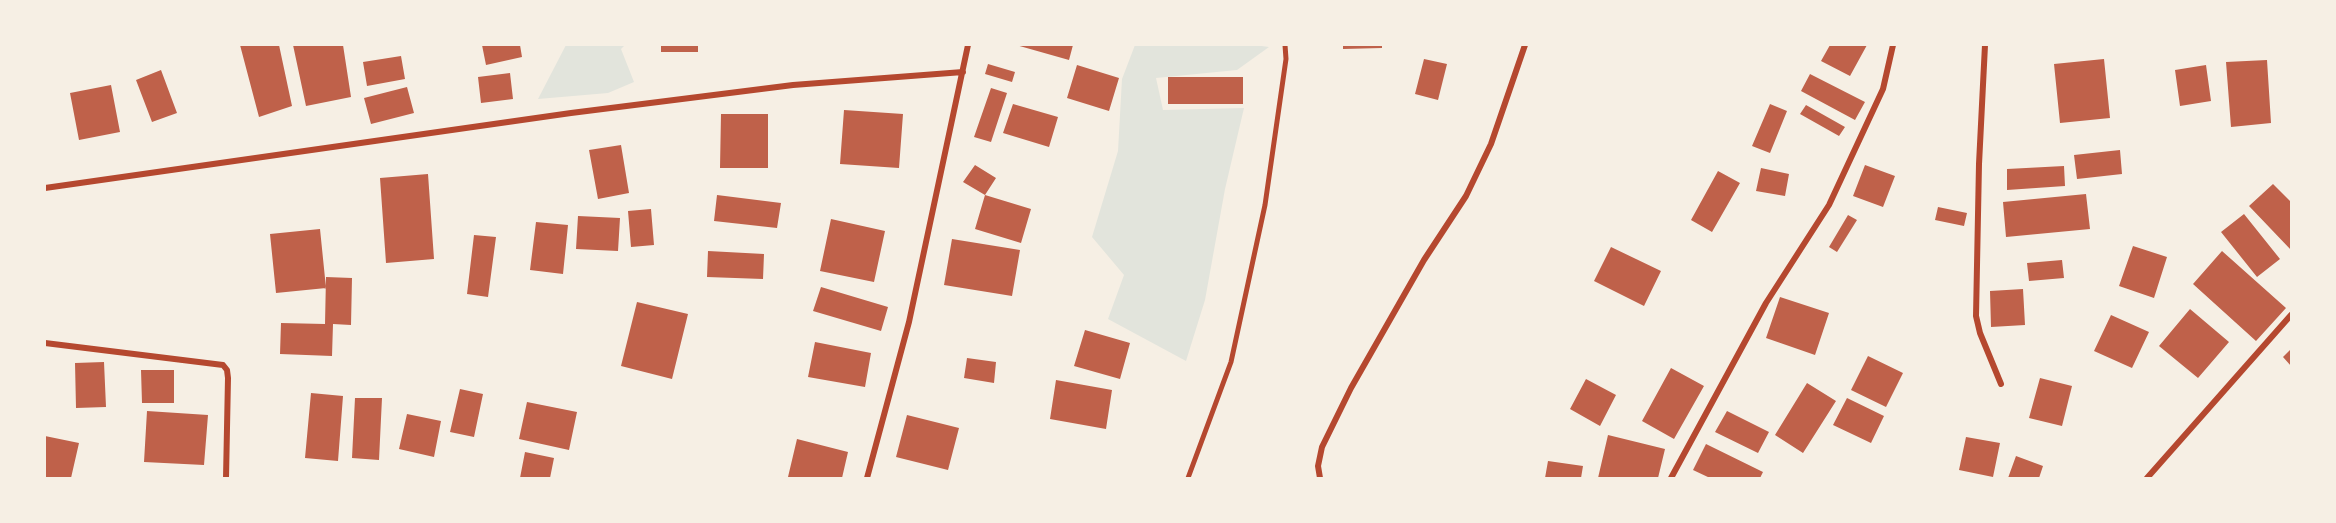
<!DOCTYPE html>
<html>
<head>
<meta charset="utf-8">
<style>
  body { margin:0 }
  #map { position:relative; width:2336px; height:523px; overflow:hidden; background:#f6efe4; font-family:Georgia,serif }
  canvas { display:block }
  .frame { position:absolute; inset:0; border:46px solid #f6efe4; pointer-events:none }
</style>
</head>
<body>
<div id="map">
<canvas width="2336" height="523"></canvas>
<div class="frame"></div>
</div>
<script>
const g = document.querySelector('canvas').getContext('2d');
g.lineJoin = 'round';
function fill(path, color) {
  g.fillStyle = color;
  g.fill(path, 'evenodd');
}
function strokePath(path, color, width, dash) {
  g.strokeStyle = color;
  g.lineWidth = width;
  g.lineCap = dash ? 'butt' : 'round';
  g.setLineDash(dash || []);
  g.stroke(path);
}
fill(new Path2D(`
  M566,45h59l-4,4 13,33 -26,11 -70,6z
  M1135,45h119l15,2 -32,23 -81,8 7,32 81,-2 -19,81 -20,111 -19,61 -78,-42 16,-44 -32,-38 26,-86 4,-72z`), '#e2e4dc');
fill(new Path2D(`
  M240,45h39l13,61 -33,11z
  M293,45h50l8,52 -45,9z
  M482,45h38l2,12 -36,8z
  M661,45h37v7h-37z
  M1016,45h57l-4,15z
  M1343,45h39v3l-39,1z
  M1830,45h37l-17,31 -29,-15z
  M401,56l4,23 -38,7 -4,-24z
  M1424,59l23,5 -9,36 -23,-6z
  M2104,59l6,59 -50,5 -6,-59z
  M2267,60l4,63 -40,4 -5,-65z
  M988,64l27,8 -3,10 -27,-8z
  M1077,65l42,13 -10,33 -42,-13z
  M2206,65l5,36 -31,5 -5,-36z
  M161,70l16,43 -25,9 -16,-42z
  M510,73l3,26 -32,4 -3,-26z
  M1810,74l55,28 -10,18 -54,-29z
  M1168,77h75v27h-75z
  M111,85l9,47 -41,8 -9,-47z
  M407,87l7,26 -43,11 -7,-26z
  M991,88l16,5 -16,49 -17,-5z
  M1013,104l45,13 -9,30 -46,-14z
  M1770,104l17,7 -17,42 -18,-7z
  M1806,105l39,22 -6,9 -39,-22z
  M844,110l59,4 -4,54 -59,-4z
  M721,114h47v54h-48z
  M621,145l8,48 -31,6 -9,-49z
  M2120,150l2,24 -45,5 -3,-24z
  M975,165l21,13 -11,17 -22,-13z
  M1865,165l30,11 -12,31 -30,-11z
  M2064,166l1,20 -58,4v-21z
  M1761,168l28,6 -4,22 -29,-5z
  M1718,171l22,12 -28,49 -21,-12z
  M428,174l6,85 -48,4 -6,-85z
  M2273,184l18,18v48l-42,-44z
  M2086,194l4,35 -84,8 -3,-35z
  M717,195l64,8 -4,25 -63,-7z
  M985,195l46,14 -10,34 -46,-14z
  M1938,207l29,6 -3,13 -29,-6z
  M651,209l3,36 -23,2 -3,-36z
  M2244,214l36,45 -23,18 -36,-45z
  M1848,215l9,5 -20,32 -8,-5z
  M578,216l42,2 -2,33 -42,-2z
  M831,219l54,12 -11,51 -54,-11z
  M536,222l32,3 -5,49 -33,-4z
  M320,229l6,59 -50,5 -6,-59z
  M474,235l22,2 -8,60 -21,-3z
  M952,239l68,11 -8,46 -68,-11z
  M2133,246l34,11 -13,41 -35,-12z
  M1611,247l50,24 -17,35 -50,-25z
  M708,251l56,3 -1,25 -56,-2z
  M2222,251l64,57 -30,33 -63,-57z
  M2062,260l2,18 -35,3 -2,-18z
  M326,277l26,1 -1,47 -18,-1 -1,32 -52,-2 1,-31 44,1z
  M821,287l67,20 -7,24 -68,-20z
  M2023,289l2,36 -34,2 -1,-36z
  M1780,297l49,16 -14,42 -49,-17z
  M637,302l51,12 -16,65 -51,-13z
  M2190,309l39,33 -31,36 -39,-32z
  M2111,315l38,17 -17,36 -38,-17z
  M1085,330l45,13 -10,36 -46,-13z
  M815,342l56,11 -6,34 -57,-10z
  M2291,349v17l-8,-9z
  M1868,356l35,17 -17,34 -35,-17z
  M967,358l29,4 -2,21 -30,-5z
  M104,362l2,45 -30,1 -1,-45z
  M1671,368l33,18 -30,53 -32,-18z
  M141,370h33v33h-32z
  M2040,378l32,8 -10,40 -33,-8z
  M1586,379l30,16 -16,31 -30,-17z
  M1056,380l56,10 -6,39 -56,-10z
  M1807,383l29,18 -33,52 -28,-18z
  M460,389l23,5 -9,43 -24,-5z
  M311,393l32,3 -5,65 -33,-3z
  M355,398h27l-3,62 -27,-2z
  M1847,398l37,18 -13,27 -38,-18z
  M527,402l50,10 -8,38 -50,-11z
  M147,411l61,4 -4,50 -60,-3z
  M1727,411l42,21 -11,21 -43,-21z
  M407,414l34,7 -7,36 -35,-8z
  M907,415l52,13 -11,42 -52,-13z
  M1608,435l57,14 -7,29h-60z
  M45,436l34,7 -8,35h-26z
  M1966,437l34,6 -7,34 -34,-7z
  M797,439l51,13 -6,26 -54,-1z
  M1706,444l57,28 -3,6h-50l-17,-8z
  M525,452l29,6 -4,20h-30z
  M2016,456l27,10 -4,12h-31z
  M1548,461l35,5 -2,12h-36z`), '#bf614a');
strokePath(new Path2D(`
  M1188,478l43,-116 34,-157 21,-146 -1,-14`), '#b5482f', 5);
strokePath(new Path2D(`
  M1985,45l-6,119 -3,152 4,17 21,51
  M45,188l526,-75 222,-28 170,-13
  M45,343l178,22 4,5 1,8 -2,100
  M867,478l42,-156 59,-277
  M1320,478l-2,-12 4,-19 29,-59 73,-128 42,-64 25,-52 34,-99
  M1671,478l95,-175 63,-98 54,-116 10,-44
  M2147,478l144,-163`), '#b5482f', 6);
</script>
</body>
</html>
